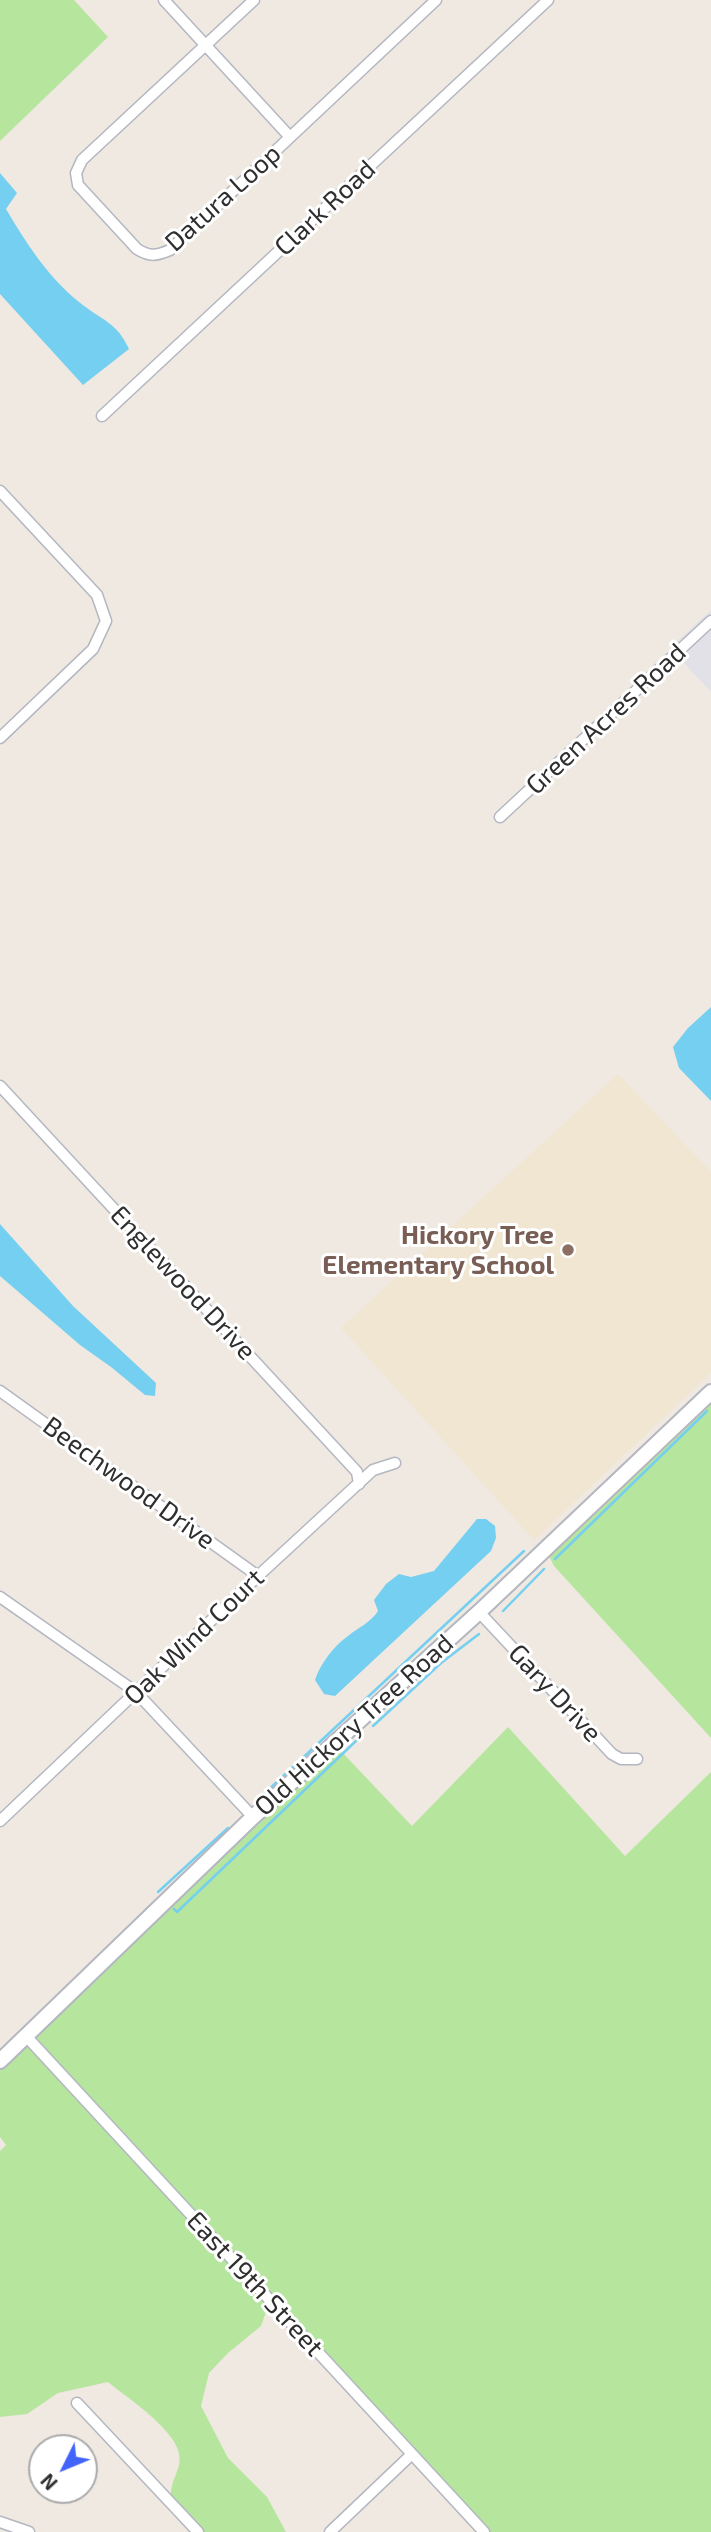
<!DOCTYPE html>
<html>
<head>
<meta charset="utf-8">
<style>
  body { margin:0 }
  #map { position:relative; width:711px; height:2532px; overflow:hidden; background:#efe9e1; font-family:"Exo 2",sans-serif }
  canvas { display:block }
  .north { position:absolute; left:28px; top:2434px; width:70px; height:70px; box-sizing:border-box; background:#fff; border:2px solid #ababab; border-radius:50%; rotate:227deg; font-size:19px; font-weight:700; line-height:28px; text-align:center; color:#2e2e2e }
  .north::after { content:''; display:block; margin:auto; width:24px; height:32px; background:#4264fb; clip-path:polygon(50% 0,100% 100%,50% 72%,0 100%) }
</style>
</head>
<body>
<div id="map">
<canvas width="711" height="2532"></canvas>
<div class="north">N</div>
</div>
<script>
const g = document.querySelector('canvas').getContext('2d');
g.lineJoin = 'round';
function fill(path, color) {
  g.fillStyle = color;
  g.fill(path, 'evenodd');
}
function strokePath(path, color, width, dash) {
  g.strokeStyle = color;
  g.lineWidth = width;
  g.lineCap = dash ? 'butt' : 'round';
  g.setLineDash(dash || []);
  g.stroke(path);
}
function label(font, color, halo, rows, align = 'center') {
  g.font = font + ' "Exo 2",sans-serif';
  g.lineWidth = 6;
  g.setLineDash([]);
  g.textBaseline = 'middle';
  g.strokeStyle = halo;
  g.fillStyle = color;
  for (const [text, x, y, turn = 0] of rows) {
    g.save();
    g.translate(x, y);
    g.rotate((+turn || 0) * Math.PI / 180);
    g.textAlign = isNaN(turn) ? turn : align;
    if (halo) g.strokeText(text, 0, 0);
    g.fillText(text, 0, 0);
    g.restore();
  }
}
fill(new Path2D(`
  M711,610v82l-41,-44z`), '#e3e1e8');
fill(new Path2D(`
  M618,1074l93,98v201l-177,167 -193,-212z`), '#f0e6d1');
fill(new Path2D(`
  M0,0h74l34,37 -108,104z
  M711,1399v339l-157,-172 -6,-12z
  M508,1727l117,129 86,-84v760h-233l-210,-226 -7,20 -33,27 -19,20 -8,33 27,52 39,39 19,35h-90c-11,-10 -27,-24 -25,-40 2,-20 17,-28 2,-52 -16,-23 -44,-41 -65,-58l-50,11 -31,21 -27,3v-266l6,-6 -6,-8v-70l256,-246 82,-73 74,78z`), '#b6e59e');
fill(new Path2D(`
  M0,173l17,20 -11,16c20,34 42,68 73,93 22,18 38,20 50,47l-46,36 -83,-91z
  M711,1007v94l-32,-33 -6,-21 15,-19z
  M0,1224l73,82 83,77 -1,13 -10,-1 -34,-28 -31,-22 -80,-69z
  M477,1519h9l9,7 1,12 -5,13 -156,145 -11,-2 -9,-14c5,-16 19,-34 33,-44 11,-9 22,-13 30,-25l-4,-11 12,-16 13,-10 12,3 23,-6z`), '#75cff0');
strokePath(new Path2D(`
  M555,1559l152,-148
  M503,1611l41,-42
  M373,1726l68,-63 38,-29
  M263,1795l261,-244
  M158,1892l70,-64
  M174,1909l3,3 181,-173`), '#75cff0', 2.5);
const street = new Path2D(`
  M164,0l126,137
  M254,0l-172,160 -6,13 2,12 59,64c13,8 19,7 33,1l266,-250
  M102,416l446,-416
  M0,491l97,104 9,26 -13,28 -93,89
  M500,817l211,-196
  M0,1086l357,386 2,12
  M0,1391l258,185
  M0,1597l136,95 117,125
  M479,1612l133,142 9,5h16
  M0,1821l258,-245 115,-106 22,-7
  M26,2036l458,496
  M77,2403l121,129
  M0,2522l29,10
  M330,2532l82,-78`);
const secondary = new Path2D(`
  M0,2061l253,-244 226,-205 232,-220`);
strokePath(street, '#b4b7c1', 13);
strokePath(secondary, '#b4b7c1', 18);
strokePath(street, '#fff', 10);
strokePath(secondary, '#fff', 14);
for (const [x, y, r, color] of [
  [568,1250,7,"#8d6e63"]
]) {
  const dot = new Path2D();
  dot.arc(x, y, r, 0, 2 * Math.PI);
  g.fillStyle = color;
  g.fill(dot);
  strokePath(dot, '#fff', 2.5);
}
label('26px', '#2e2e2e', '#fff', [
  ["Datura Loop",223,198,-42],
  ["Clark Road",325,208,-43],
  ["Green Acres Road",606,719,-43],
  ["Englewood Drive",183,1283,47],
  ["Beechwood Drive",129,1483,36],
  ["Oak Wind Court",194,1637,-44],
  ["Gary Drive",555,1693,47],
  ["Old Hickory Tree Road",354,1725,-42],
  ["East 19th Street",255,2284,47]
]);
label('bold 26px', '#785e54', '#fff', [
  ["Hickory Tree",554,1235],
  ["Elementary School",554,1265]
], 'right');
</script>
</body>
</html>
